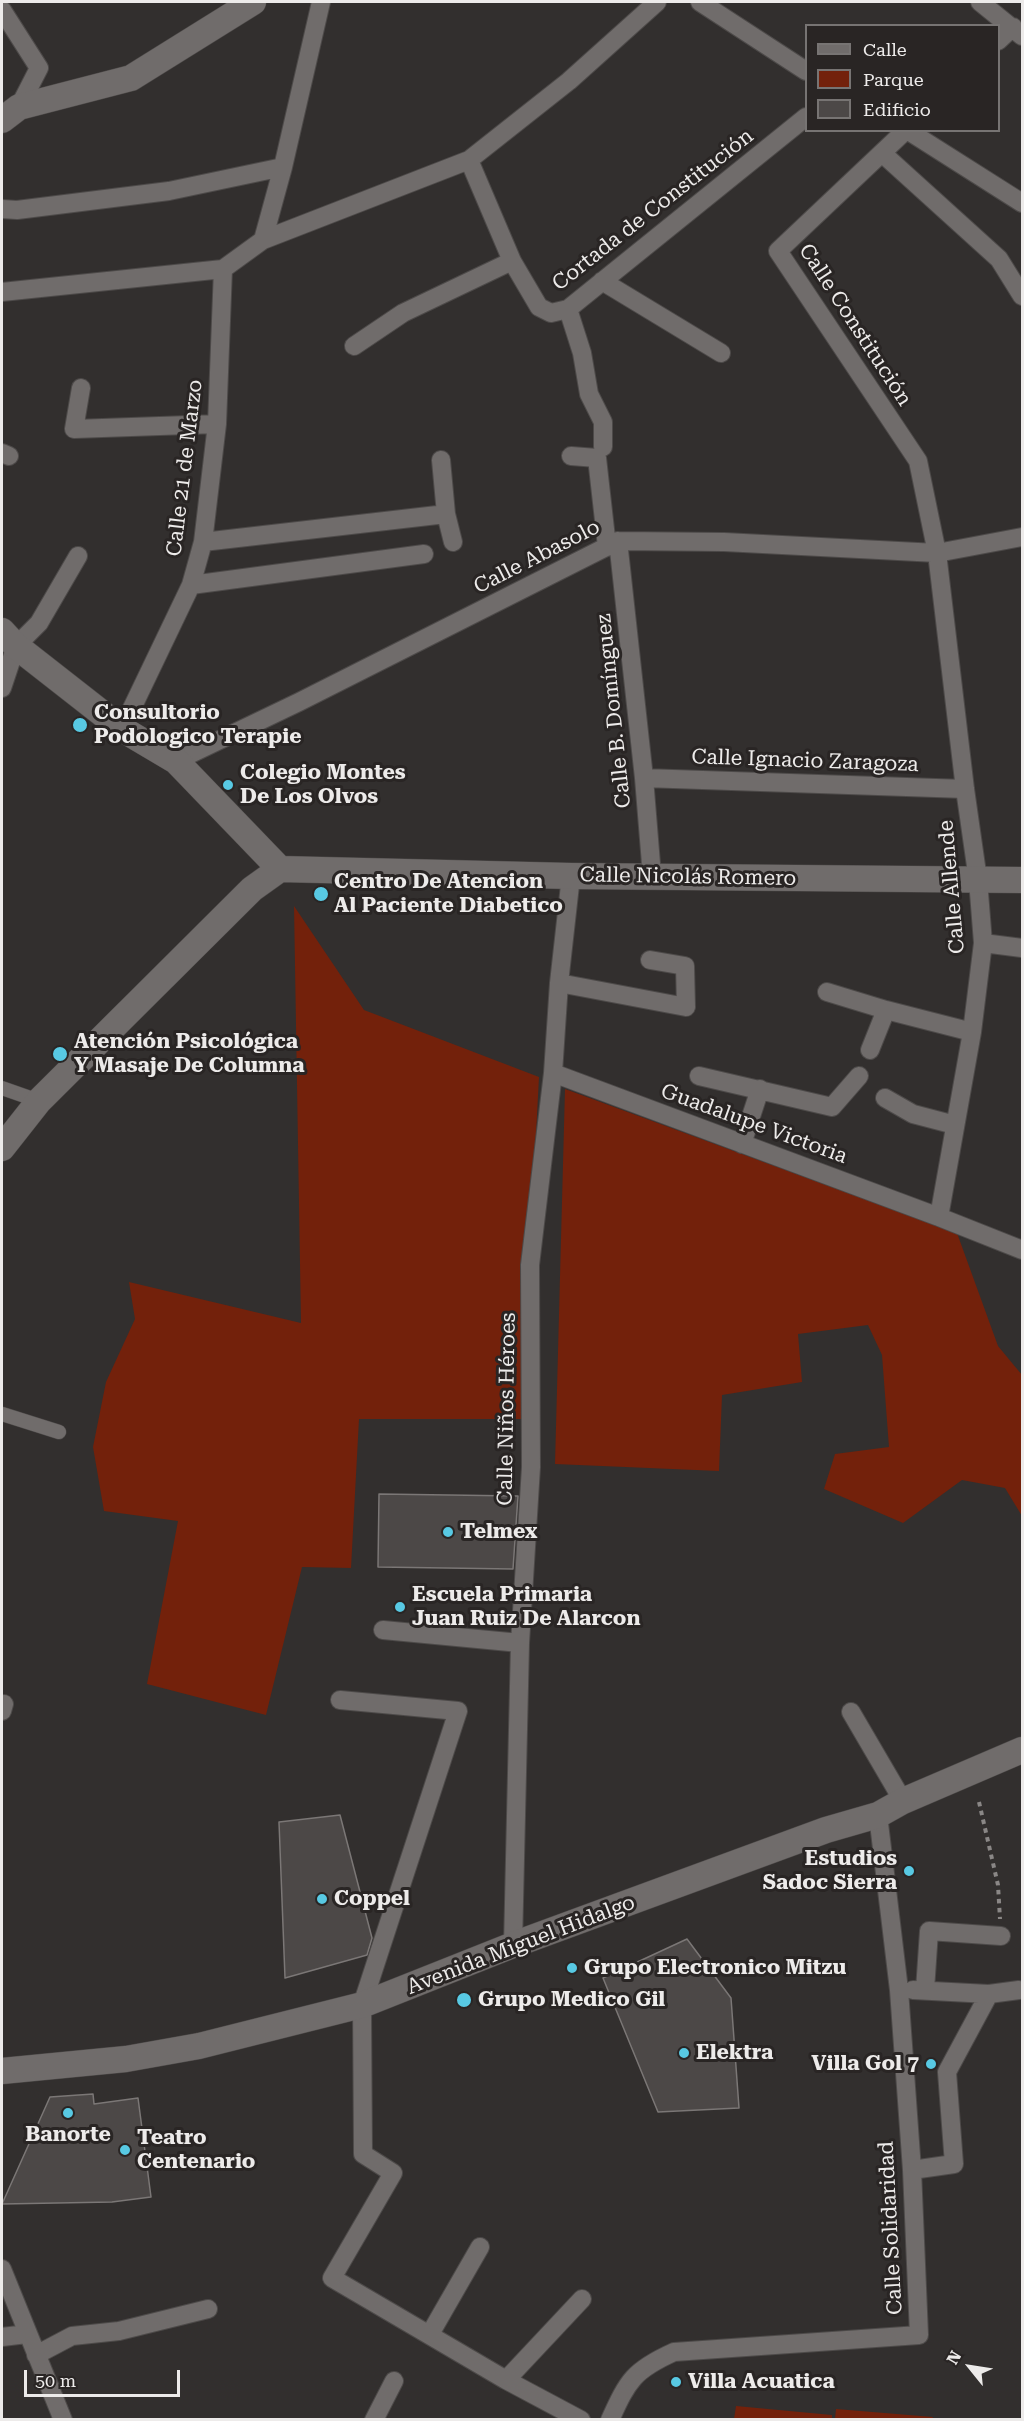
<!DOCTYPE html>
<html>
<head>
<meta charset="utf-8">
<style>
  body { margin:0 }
  #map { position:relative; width:1024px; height:2421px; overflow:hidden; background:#322f2e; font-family:"Roboto Serif",serif }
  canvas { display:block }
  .frame { position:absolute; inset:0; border:3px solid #edebea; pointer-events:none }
  .legend { position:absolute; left:805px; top:24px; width:195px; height:108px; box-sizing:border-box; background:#292524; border:2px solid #777473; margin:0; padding:8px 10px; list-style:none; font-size:18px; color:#edebea }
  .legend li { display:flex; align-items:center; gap:12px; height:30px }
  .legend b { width:30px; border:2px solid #777473 }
  .north { position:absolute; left:940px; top:2337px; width:60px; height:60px; -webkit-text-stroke:4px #292524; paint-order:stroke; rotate:300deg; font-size:16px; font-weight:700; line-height:24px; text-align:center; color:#edebea }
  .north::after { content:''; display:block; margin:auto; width:21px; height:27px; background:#edebea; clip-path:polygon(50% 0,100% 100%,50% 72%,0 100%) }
  .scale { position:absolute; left:24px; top:2370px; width:156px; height:27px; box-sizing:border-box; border:3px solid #edebea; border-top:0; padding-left:8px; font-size:18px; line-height:21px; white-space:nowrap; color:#edebea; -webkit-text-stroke:4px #292524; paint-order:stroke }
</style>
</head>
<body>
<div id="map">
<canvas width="1024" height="2421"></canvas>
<div class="frame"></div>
<ul class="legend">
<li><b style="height:8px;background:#706c6b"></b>Calle</li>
<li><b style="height:16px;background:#73210b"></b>Parque</li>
<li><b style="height:16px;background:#4c4847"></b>Edificio</li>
</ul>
<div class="north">N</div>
<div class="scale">50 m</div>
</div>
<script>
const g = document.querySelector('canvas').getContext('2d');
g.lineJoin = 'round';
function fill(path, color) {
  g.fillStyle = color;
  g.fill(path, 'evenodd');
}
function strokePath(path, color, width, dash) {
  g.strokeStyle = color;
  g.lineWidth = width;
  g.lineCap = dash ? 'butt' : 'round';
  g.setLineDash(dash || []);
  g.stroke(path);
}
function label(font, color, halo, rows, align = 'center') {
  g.font = font + ' "Roboto Serif",serif';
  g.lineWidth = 6;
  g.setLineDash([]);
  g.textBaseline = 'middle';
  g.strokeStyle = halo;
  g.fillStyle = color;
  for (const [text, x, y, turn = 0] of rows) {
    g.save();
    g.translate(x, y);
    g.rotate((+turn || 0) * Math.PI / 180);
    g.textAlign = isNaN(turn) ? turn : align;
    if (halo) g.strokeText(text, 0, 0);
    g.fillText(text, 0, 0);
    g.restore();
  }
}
fill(new Path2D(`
  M294,906l70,104 175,67 -18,342h-162l-8,149 -49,-1 -36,148 -119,-31 31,-163 -74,-10 -11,-64 13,-65 29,-63 -6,-37 172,41z
  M565,1089l392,144 41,113 24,29v141l-17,-28 -43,-8 -59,43 -79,-34 11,-35 54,-7 -7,-92 -14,-30 -70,9 4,48 -80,13 -3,76 -164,-7z
  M736,2406l96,9v4h-98z
  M836,2409l97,8 -1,2h-97z`), '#73210b');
const building = new Path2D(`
  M379,1494l139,2 -5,73 -135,-2z
  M340,1815l32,123 -5,17 -82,23 -6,-156z
  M687,1939l44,59 8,110 -81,4 -55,-134z
  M93,2094l1,10 44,-6 13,99 -39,5 -110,2 48,-107z`);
fill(building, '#4c4847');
strokePath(building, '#7b7776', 1.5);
const pedestrian = new Path2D(`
  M2,1088l37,13
  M2,1414l57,18`);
const minor = new Path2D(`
  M700,2l106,69
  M980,2l42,34
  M2,10l37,58 -20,39
  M998,41l15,-14
  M906,130l-128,121 140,210 19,92 28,236 13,91 5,63 -11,89 -33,185
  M907,130l115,73
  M882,153l117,106 23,37
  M469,160l43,101 27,46 12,6 17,-4 238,-192
  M2,209l15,1 152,-19 114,-24
  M263,240l20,-73 38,-165
  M602,281l119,72
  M2,292l221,-23 40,-29 206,-80 100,-79 88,-79
  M568,309l14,44 7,41 14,28v25
  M354,346l49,-33 109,-52
  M81,388l-7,41 143,-5
  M2,453l7,3
  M571,456l26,2 10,89
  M441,460l5,54 7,28
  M618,541l26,237 8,98
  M203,542l243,-28
  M191,585l233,-31
  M2,688l14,-42 23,-23 39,-67
  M122,729l69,-144 12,-43 14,-118 6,-155
  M176,761l123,-59 319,-161 106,1 213,11 85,-16
  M644,778l321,11
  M983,943l39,5
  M559,983l127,24 -1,-41 -35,-6
  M827,992l59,18 86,22
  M870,1050l16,-40
  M553,1073l386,144 83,33
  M699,1076l133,31 27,-31
  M885,1098l28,16 42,11
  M742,1144l18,-55
  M383,1630l137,13
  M340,1700l118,11 -96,294 1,149 30,19 -61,105 174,102 75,40
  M2,1711l2,-7
  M851,1712l52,89
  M513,1945l7,-302 11,-176 -1,-202 23,-192 6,-90 12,-107
  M913,1990l76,4 30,-4
  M925,1990l4,-59 72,5
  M912,2170l42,-6 -7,-92 42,-78
  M2,2269l61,151
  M430,2334l50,-87
  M2,2337l25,-3
  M36,2355l36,-19 47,-5 89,-22
  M506,2380l76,-81
  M374,2420l20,-39
  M610,2420c18,-40 24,-50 64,-68l245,-17 -7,-165 -13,-180 -21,-175`);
const secondary = new Path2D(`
  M2,120l17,-13 112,-29 122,-76
  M2,631l14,15 106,83 54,32 104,108
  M2,1148l37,-47 213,-212 28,-20 291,7 451,4
  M2,2071l124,-12 73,-13 163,-41 151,-60 313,-115 52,-15 25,-14 119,-51`);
strokePath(pedestrian, '#4d4a49', 15);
strokePath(minor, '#4d4a49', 20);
strokePath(secondary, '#4d4a49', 27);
strokePath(new Path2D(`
  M979,1802l19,83 2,34`), '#8a8786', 4, [4.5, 4.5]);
strokePath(pedestrian, '#706c6b', 14);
strokePath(minor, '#706c6b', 18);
strokePath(secondary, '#706c6b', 26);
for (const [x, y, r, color] of [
  [80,725,8,"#58c9e3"],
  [228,785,6,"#58c9e3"],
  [321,894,8,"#58c9e3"],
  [60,1054,8,"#58c9e3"],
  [448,1532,6,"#58c9e3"],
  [400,1607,6,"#58c9e3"],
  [909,1871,6,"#58c9e3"],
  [322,1899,6,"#58c9e3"],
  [572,1968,6,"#58c9e3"],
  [464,2000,8,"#58c9e3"],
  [684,2053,6,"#58c9e3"],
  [931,2064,6,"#58c9e3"],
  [68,2113,6,"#58c9e3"],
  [125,2150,6,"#58c9e3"],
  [676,2382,6,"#58c9e3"]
]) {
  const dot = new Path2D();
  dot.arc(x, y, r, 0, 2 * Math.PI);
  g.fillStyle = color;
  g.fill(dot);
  strokePath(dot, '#292524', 2);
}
label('21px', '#edebea', '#292524', [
  ["Cortada de Constitución",653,210,-38],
  ["Calle Constitución",855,325,57],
  ["Calle 21 de Marzo",185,468,-83],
  ["Calle Abasolo",537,557,-27],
  ["Calle B. Domínguez",614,711,-96],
  ["Calle Ignacio Zaragoza",805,761,2],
  ["Calle Nicolás Romero",688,877,1],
  ["Calle Allende",952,887,-95],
  ["Guadalupe Victoria",754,1124,20],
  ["Calle Niños Héroes",507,1409,-89],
  ["Avenida Miguel Hidalgo",521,1945,-21],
  ["Calle Solidaridad",891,2228,-93]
]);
label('bold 21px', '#edebea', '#292524', [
  ["Consultorio",94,713],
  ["Podologico Terapie",94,737],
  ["Colegio Montes",240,773],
  ["De Los Olvos",240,797],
  ["Centro De Atencion",334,882],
  ["Al Paciente Diabetico",334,906],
  ["Atención Psicológica",74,1042],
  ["Y Masaje De Columna",74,1066],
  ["Telmex",460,1532],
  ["Escuela Primaria",412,1595],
  ["Juan Ruiz De Alarcon",412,1619],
  ["Estudios",897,1859,"right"],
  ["Sadoc Sierra",897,1883,"right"],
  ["Coppel",334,1899],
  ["Grupo Electronico Mitzu",584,1968],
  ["Grupo Medico Gil",478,2000],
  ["Elektra",696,2053],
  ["Villa Gol 7",919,2064,"right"],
  ["Banorte",68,2135,"center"],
  ["Teatro",137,2138],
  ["Centenario",137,2162],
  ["Villa Acuatica",688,2382]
], 'left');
</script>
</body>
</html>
